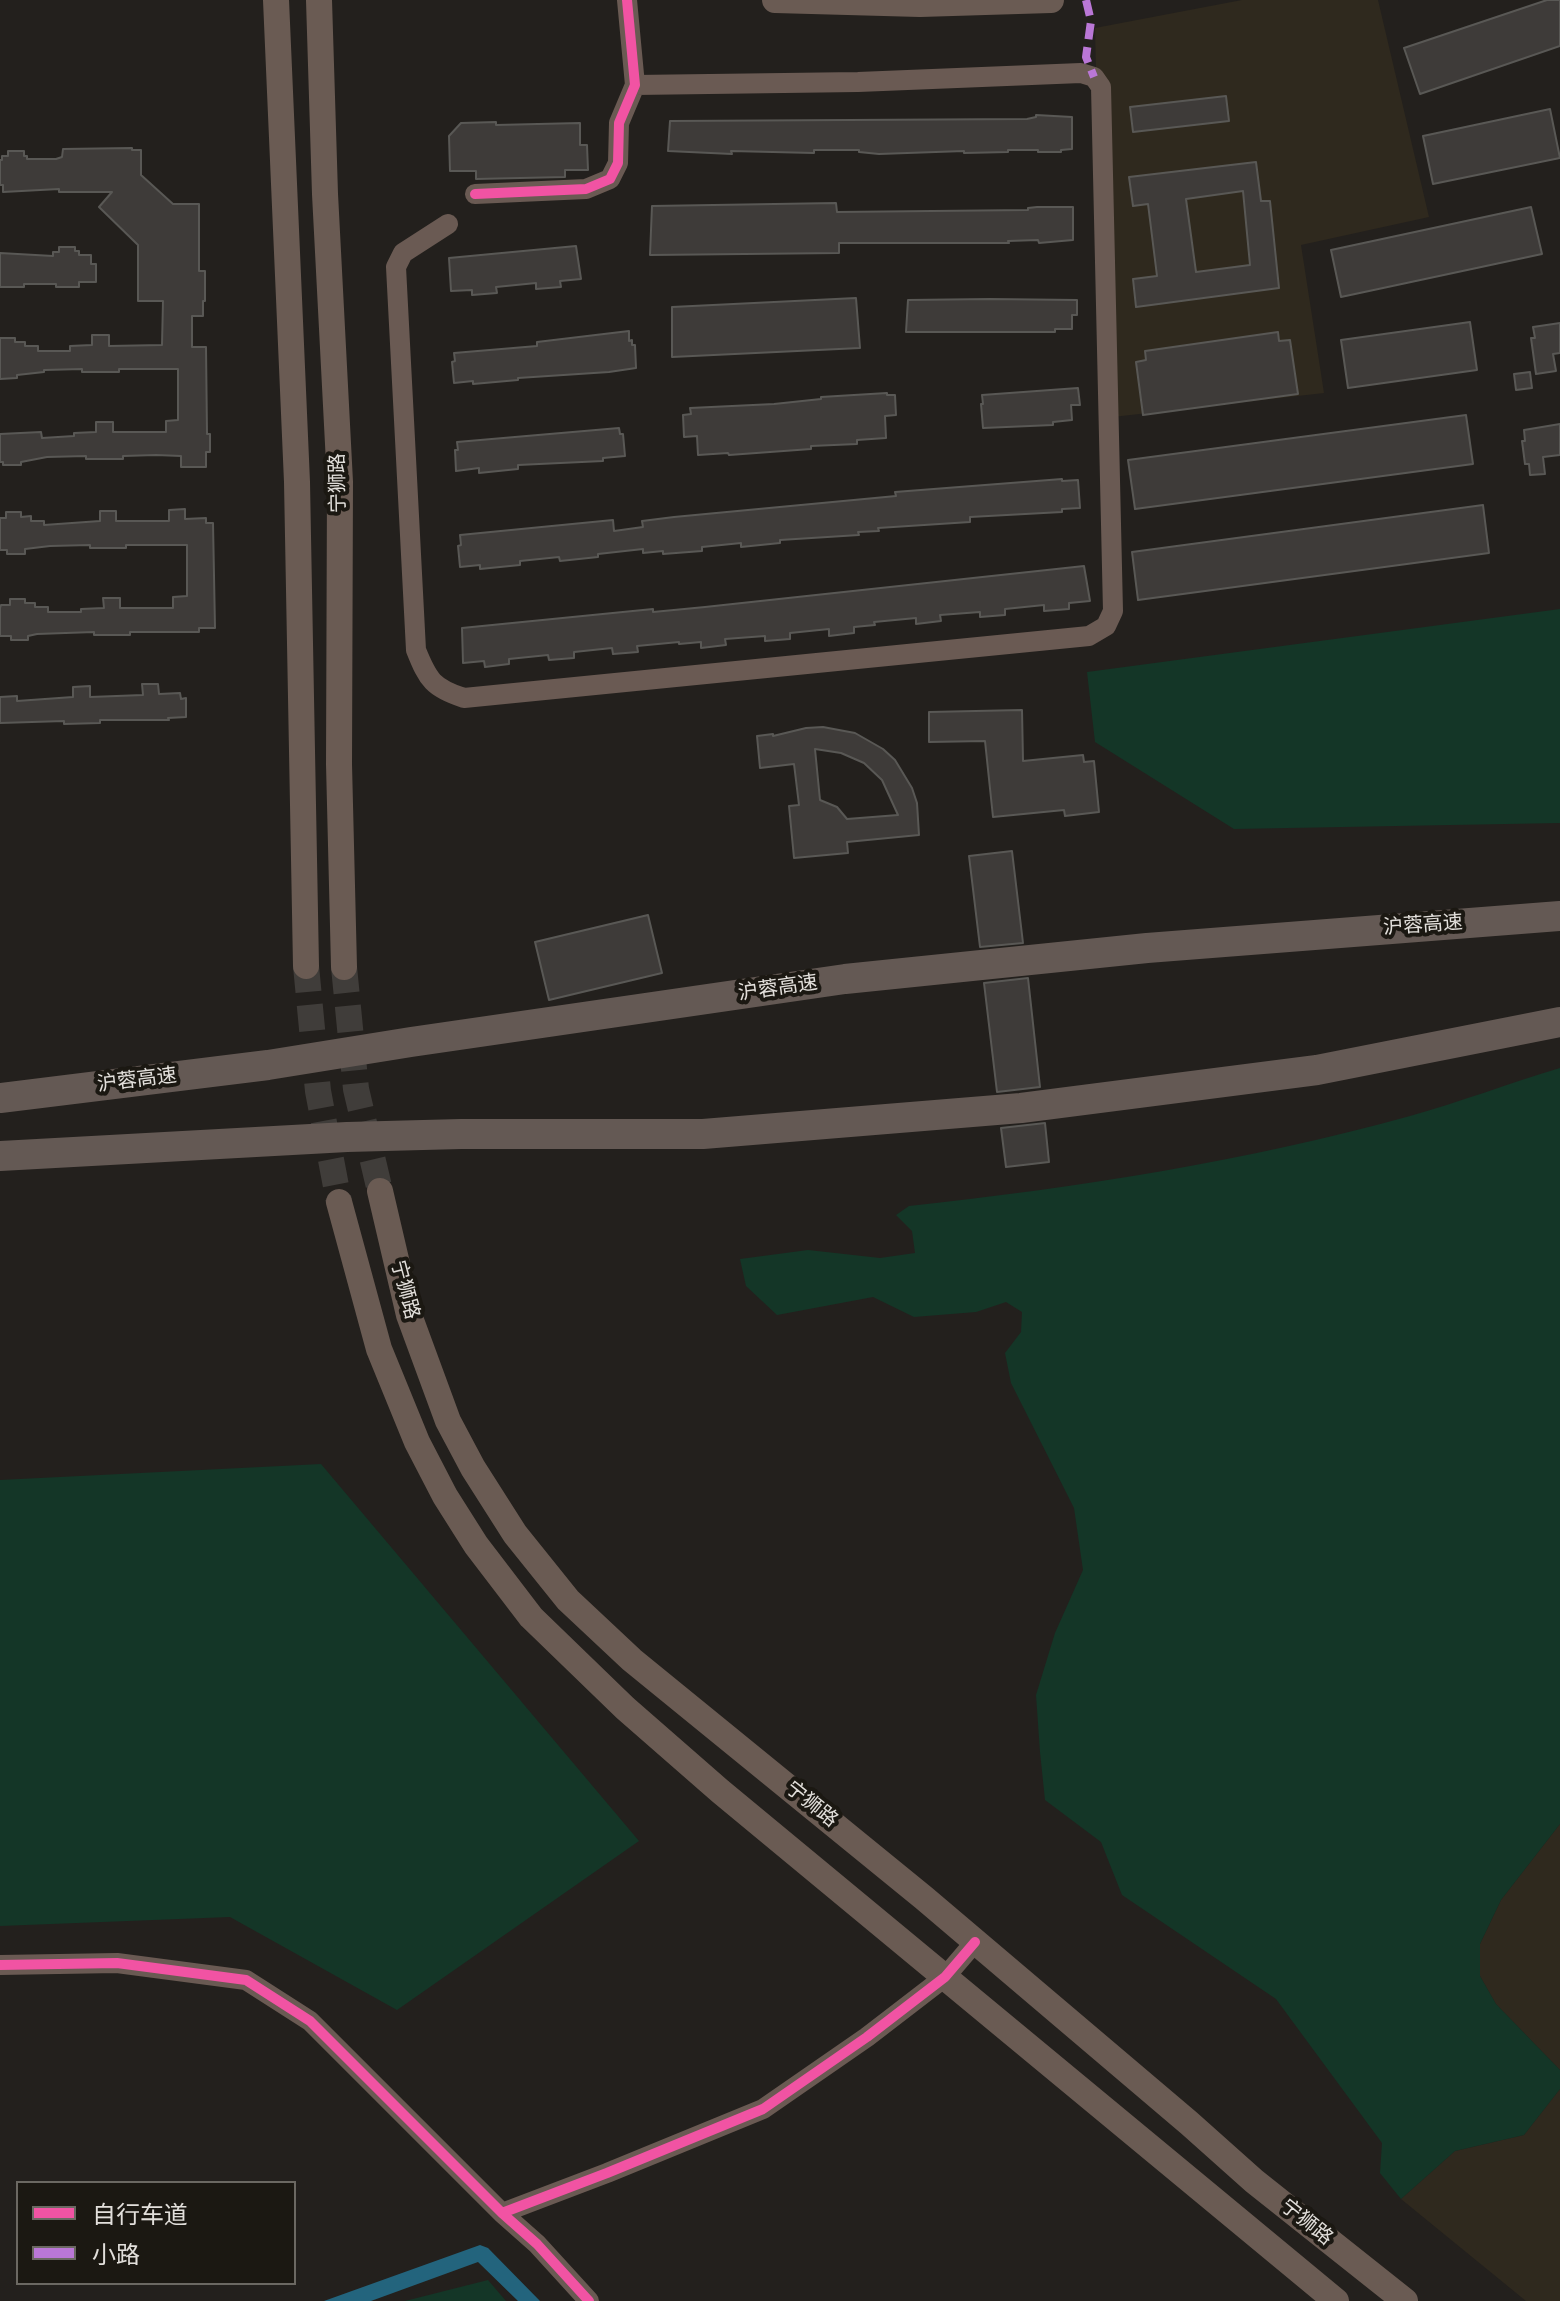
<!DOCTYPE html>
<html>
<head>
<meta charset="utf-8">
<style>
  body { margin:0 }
  #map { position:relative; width:1560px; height:2301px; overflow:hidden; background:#23201d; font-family:"Titillium Web","Noto Sans SC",sans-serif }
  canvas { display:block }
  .legend { position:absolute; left:16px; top:2181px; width:280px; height:104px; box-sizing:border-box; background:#1b1812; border:2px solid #6b6862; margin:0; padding:10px 14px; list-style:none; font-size:24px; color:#e2dfdb }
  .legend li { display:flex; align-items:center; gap:16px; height:40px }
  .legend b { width:40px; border:2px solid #6b6862 }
</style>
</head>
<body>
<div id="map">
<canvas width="1560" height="2301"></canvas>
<ul class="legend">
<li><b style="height:10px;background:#f153a3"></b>自行车道</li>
<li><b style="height:10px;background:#ba77d6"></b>小路</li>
</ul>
</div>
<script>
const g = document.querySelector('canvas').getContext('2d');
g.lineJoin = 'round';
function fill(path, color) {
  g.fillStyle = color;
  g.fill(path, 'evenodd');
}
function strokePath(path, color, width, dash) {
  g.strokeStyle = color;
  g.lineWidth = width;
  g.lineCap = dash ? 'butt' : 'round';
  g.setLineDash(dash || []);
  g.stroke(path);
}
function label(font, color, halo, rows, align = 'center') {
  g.font = font + ' "Titillium Web","Noto Sans SC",sans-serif';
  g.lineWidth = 8;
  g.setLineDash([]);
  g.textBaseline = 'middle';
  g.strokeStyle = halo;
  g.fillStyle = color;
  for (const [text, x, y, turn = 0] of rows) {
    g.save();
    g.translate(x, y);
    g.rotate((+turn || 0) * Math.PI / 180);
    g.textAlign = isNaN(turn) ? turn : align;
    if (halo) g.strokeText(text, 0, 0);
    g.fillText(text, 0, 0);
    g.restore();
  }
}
fill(new Path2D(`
  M1242,0h136l51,217 -128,28 23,148 -220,25 -9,-390z
  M1560,1824v246l-64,-66 -16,-28v-32l21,-44z
  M1560,2089v212h-34l-125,-102 54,-48 69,-16z`), '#2f291e');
fill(new Path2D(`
  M1560,609v214l-326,6 -139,-87 -8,-70z
  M1560,1068v756l-59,76 -21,44v32l16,28 64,66v19l-36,46 -69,16 -54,48 -21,-26 2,-30 -106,-144 -154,-104 -21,-53 -56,-42 -5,-48 -4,-57 19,-62 28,-63 -9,-62 -63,-125 -6,-30 16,-21 1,-20 -16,-10 -30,10 -62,5 -41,-20 -96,18 -31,-29 -6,-27 68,-9 72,8 35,-5 -3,-22 -16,-16 13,-9c167,-18 339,-45 501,-90 50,-14 100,-33 150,-48z
  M321,1464l318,377 -242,169 -167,-93 -230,9v-446z
  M488,2280l18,21h-101z`), '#143627');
fill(new Path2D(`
  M480,2245l8,3 52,53h-22l-40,-39 -107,39h-47z`), '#23647d');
const building = new Path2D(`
  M1547,0h13v46l-140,48 -16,-46z
  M1226,96l3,25 -96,11 -3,-25z
  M1550,109l10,49 -127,26 -10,-48z
  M1036,115l36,2v32l-11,1v2h-23v-2h-30v2l-44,1v-2l-85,3 -20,-2v-2h-45v3l-83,-2 1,3 -64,-3 2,-30 357,-2 9,-2z
  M496,122v3l84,-2v22h7l1,25h-23v7l-89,2v-8h-26l-1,-35 12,-13z
  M132,148v2h9v25l32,29h26v67h6v30h-2v15h-11v31h14l1,87h3v18h-4v15h-25v-11l-25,-1 -33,1v3h-37v-3l-39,1 -26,5v3h-18v-3h-3v-28l41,-2 1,6 32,-2v-3l22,-1v-10h17v10h53v-11l12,-1v-51h-59v3h-37v-3l-38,1v2l-27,3v3l-17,1v-41h15v4h10v4h13v5h32v-5l22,-1v-10h17v11l53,-1 1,-44h-25v-56l-39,-38 13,-15h-53v-3l-56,3v-7h-3v-25h2v-4h6v-5h16v5h3v3h29l6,-2 1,-8z
  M1256,162l5,39h9l9,87 -143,19 -3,-28 24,-3 -9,-72 -15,2 -4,-29zM1243,191l7,74 -54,7 -10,-73z
  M836,203l1,9 191,-2v-2l9,-1h36v33l-34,3 -1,-3 -30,1 1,2h-170v10l-189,2 2,-49z
  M1531,207l11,47 -201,43 -10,-47z
  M576,246l5,33 -21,2 1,6 -25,2v-6l-40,4 1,6 -25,2v-5l-21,1 -2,-33z
  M59,247h16v4h4v4h12v9h5v18h-17v5h-23v-3h-32v3h-24v-34l53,3v-4h6z
  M856,298l4,50 -188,9v-50z
  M990,299l87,1v15h-5v14h-17v3h-149l2,-32z
  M1470,322l7,48 -129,18 -7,-48z
  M1560,323v30l-7,1 3,17 -20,3 -5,-36h4l-2,-11z
  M629,331v10l3,-1v5h3l1,23 -27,4 -91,6v2l-45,4v-3l-19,2 -2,-21 3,-1 -1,-8 83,-7v-4z
  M1278,332l1,9 11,-1 8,54 -155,21 -7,-53 10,-2 -1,-9z
  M1530,372l2,16 -16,2 -2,-16z
  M1078,388l2,17h-9l1,15 -19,2v3l-70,3 -2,-24h2l-1,-9z
  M887,393v2h8l1,20 -11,1 1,22 -29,2v4l-46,2v3l-82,6 -1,-2 -30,2 -1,-19 -13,1 -1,-22 8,-1 -1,-6 84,-4 47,-5v-2z
  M1466,415l7,49 -338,45 -7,-49z
  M1560,424v31l-17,2 2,17 -15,1 -1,-11h-4l-3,-23h3l-1,-11z
  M619,428l1,6h3l2,22 -22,2v3l-85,4v4l-39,4v-5l-23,3 -1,-21h3l-1,-8z
  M1062,479v2l16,-1 2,28 -18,1v3l-92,5v5l-92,6 1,3 -21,1 1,3 -79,5v3l-39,4v-4l-39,4v4l-39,3v-3l-20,2v-4l-45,5v3l-38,4 -1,-4 -39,4v4l-40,4v-4l-20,2 -2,-21 3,-1 -1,-10 153,-15 1,11 29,-4 -1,-6 32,-4 222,-21 -1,-4z
  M1483,505l6,48 -351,47 -6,-48z
  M185,509v10l21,-1v5h7l2,105h-16v4h-69v3h-36v-3l-57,2 -9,2v4h-17v-4h-11v-28l1,-3h9v-6h15v4h10v4h13v5h33v-3l23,-1 -1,-10h17v10h53v-11l14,-1v-51h-61v3h-36v-3l-40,1 -25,3v5h-18v-4h-7v-32h6v-6h15v5l10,-1v5h13v4l56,-4v-10h16v10h53v-11z
  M1084,566l6,35 -21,2v6l-25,2v-6l-39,4v6l-25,2v-5l-40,3 1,6 -25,3v-6l-42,4 1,3 -21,2v6l-25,3v-7l-39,4v6l-25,2v-5l-40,3 1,6 -25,3v-6l-22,2v-2l-42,4 1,6 -25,2 -1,-6 -38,4v6l-25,2 -1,-5 -39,4v5l-24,3 -1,-6 -21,2 -1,-35 191,-19v3l52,-5z
  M142,684h16l1,10 21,-1 1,6 5,-1v19l-18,1 1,2h-69v3l-36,1v-3l-64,2v-26l17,-1v5l56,-4v-10l17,-1v11l53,-2z
  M1022,710l1,51 60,-6 1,7 10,-1 5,51 -34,4 -1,-6 -71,7 -8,-76 -56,1v-30z
  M823,727l32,6 28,16 12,11 17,28 5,15 2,32 -72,7 1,11 -54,5 -5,-52 10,-1 -5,-41 -34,4 -3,-32 16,-2v2l33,-8zM815,749l26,4 23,10 18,17 16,35 -51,4 -10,-12 -17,-7z
  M1012,851l11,92 -43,4 -11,-91z
  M648,915l14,58 -113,27 -14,-58z
  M1028,978l12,109 -43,5 -13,-109z
  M1045,1123l4,39 -43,5 -5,-39z`);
fill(building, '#3e3b39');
strokePath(building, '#595855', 2);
strokePath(new Path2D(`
  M306,966l12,125 21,111
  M344,967l12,122 24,102`), '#403d3a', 26, [26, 13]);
strokePath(new Path2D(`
  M475,194l111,-5 24,-10 8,-16 1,-40 16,-38 -8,-85
  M448,224l-45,29 -7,14 20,383c12,30 17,38 48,48l625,-62 17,-10 7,-15 -12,-524 -7,-10 -13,-4 -223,9 -223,3
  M0,1965l117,-2 129,17 64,41 192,192 35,31 52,57
  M502,2213l105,-40 156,-64 104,-72 78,-60 30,-35`), '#6a5a53', 20);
strokePath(new Path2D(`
  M276,0l21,482 9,484
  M319,0l6,194 15,288 -1,282 5,203
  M775,0l145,4 131,-4
  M380,1191l29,124 39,106 25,47 42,66 53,66 64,60 292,238 265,225 65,58 151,120
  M339,1202l40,147 38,93 28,54 31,49 55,72 94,91 95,83 616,510`), '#6a5b53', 26);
strokePath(new Path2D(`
  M0,1098l268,-33 143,-23 434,-63 302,-31 413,-32
  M0,1156l347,-19 114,-3h242l318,-26 296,-38 243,-48`), '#645954', 30);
strokePath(new Path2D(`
  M1086,0l5,21 -5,36 8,20`), '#ba77d6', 8, [16, 8]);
strokePath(new Path2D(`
  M475,194l111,-5 24,-10 8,-16 1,-40 16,-38 -8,-85
  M0,1965l117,-2 129,17 64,41 192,192 35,31 52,57
  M502,2213l105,-40 156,-64 104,-72 78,-60 30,-35`), '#f153a3', 10);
label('20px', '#e2dfdb', '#1b1812', [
  ["宁狮路",339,483,-91],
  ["沪蓉高速",1423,926,-4],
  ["沪蓉高速",778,989,-8],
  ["沪蓉高速",137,1081,-7],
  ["宁狮路",404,1290,75],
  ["宁狮路",811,1805,39],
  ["宁狮路",1306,2223,39]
]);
</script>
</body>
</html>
